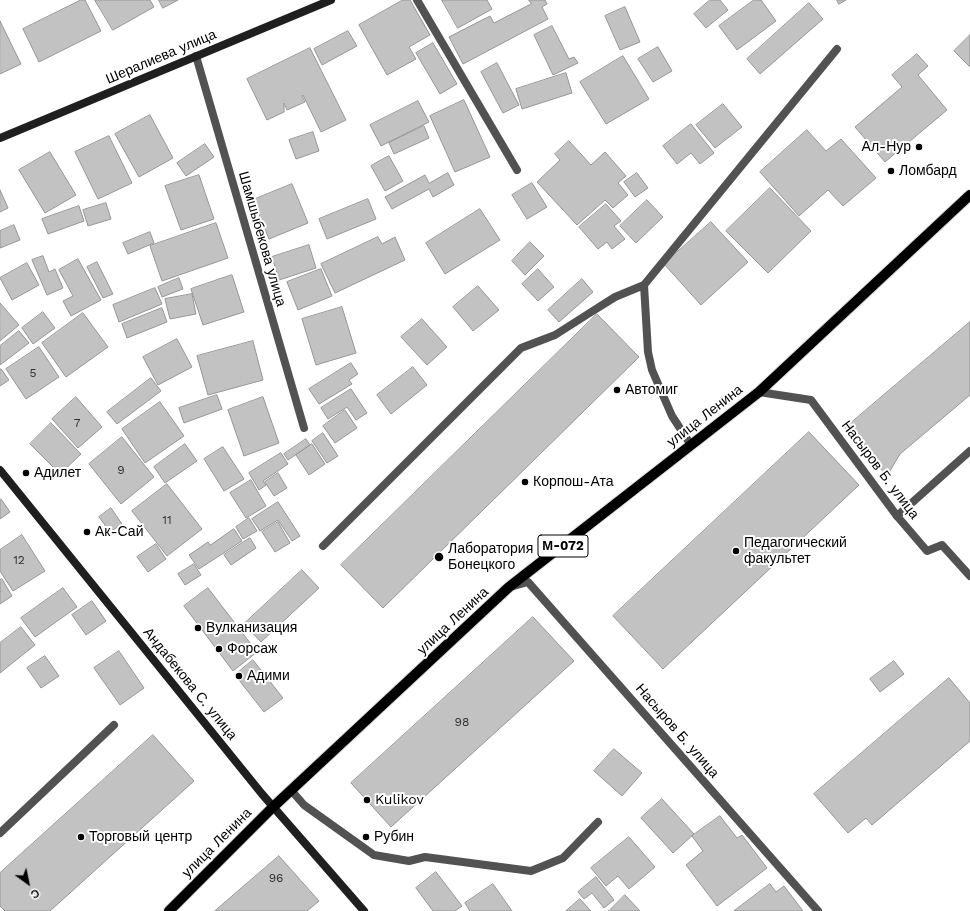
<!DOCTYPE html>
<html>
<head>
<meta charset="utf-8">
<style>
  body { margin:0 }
  #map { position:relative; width:970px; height:911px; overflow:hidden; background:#fff; font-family:"Work Sans",sans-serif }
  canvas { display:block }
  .north { position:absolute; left:8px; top:863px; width:40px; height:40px; -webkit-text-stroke:3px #fff; paint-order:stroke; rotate:147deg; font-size:11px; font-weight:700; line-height:16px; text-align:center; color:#000 }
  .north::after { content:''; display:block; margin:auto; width:14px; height:18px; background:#000; clip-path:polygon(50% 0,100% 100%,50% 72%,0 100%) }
</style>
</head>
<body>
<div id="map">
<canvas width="970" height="911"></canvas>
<div class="north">С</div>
</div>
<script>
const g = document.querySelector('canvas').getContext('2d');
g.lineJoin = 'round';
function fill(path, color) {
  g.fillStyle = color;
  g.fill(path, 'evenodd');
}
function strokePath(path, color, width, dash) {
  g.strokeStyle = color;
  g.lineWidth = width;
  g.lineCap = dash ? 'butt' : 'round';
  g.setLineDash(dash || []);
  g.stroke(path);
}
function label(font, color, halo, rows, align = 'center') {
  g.font = font + ' "Work Sans",sans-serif';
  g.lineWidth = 4;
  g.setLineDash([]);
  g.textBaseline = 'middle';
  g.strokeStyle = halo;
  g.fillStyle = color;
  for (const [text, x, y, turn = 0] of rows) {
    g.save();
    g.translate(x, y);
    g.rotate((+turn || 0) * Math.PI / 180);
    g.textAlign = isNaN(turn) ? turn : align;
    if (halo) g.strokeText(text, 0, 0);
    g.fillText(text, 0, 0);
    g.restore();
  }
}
const building = new Path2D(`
  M81,0h4l16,31 -62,31 -16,-33z
  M95,0h55l4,7 -41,23z
  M159,0h19l-15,8z
  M403,0h7l20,35 -21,12 7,12 -29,16 -28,-50z
  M442,0h45l5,9 -34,19z
  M529,0h16l2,4 -5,3 6,12 -85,45 -14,-27 41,-21 4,7 37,-19z
  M710,0h10l8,10 -22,18 -12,-14z
  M754,0h7l15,21 -39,29 -18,-24z
  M837,0h9l-7,4z
  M809,3l14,16 -63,55 -13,-15z
  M625,7l15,35 -20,8 -15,-34z
  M0,21l21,43 -21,10z
  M552,26l17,33 5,-2 4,6 -25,12 -19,-40z
  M348,31l9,15 -35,19 -8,-16z
  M970,35v32l-16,-16z
  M433,43l24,41 -17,10 -24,-41z
  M658,47l14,24 -19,11 -15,-23z
  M310,48l36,72 -25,12 -18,-37 -1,1 3,6 -18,8 -3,-7v9l-17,8 -20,-41z
  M917,54l11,12 -10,9 29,35 -62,52 -30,-35 47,-40 -10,-12z
  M623,56l26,43 -43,25 -26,-42z
  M497,63l22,42 -16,8 -22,-41z
  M566,73l6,20 -50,16 -6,-20z
  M464,100l26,57 -35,15 -25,-56z
  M418,101l11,21 -48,24 -11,-21z
  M723,104l19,23 -27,21 -19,-23z
  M150,115l23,43 -34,19 -24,-43z
  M691,124l23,29 -14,11 -9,-11 -14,11 -14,-18z
  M424,126l5,12 -35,16 -5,-11z
  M807,130l19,21 15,-12 35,39 -33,28 -15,-16 -29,26 -39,-44z
  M313,132l6,19 -23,8 -7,-19z
  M109,136l23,47 -34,16 -23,-47z
  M569,141l22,24 14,-13 21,24 -8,7 10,12 -15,13 -8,-8 -28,25 -40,-43 23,-22 -5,-6z
  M205,144l9,13 -28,19 -9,-13z
  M50,152l26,43 -31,18 -26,-43z
  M389,156l14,25 -18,10 -14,-25z
  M448,173l6,12 -21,12 -4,-8 -37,20 -7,-12 40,-22 4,8z
  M637,173l11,15 -13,9 -11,-15z
  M199,175l15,44 -33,11 -16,-44z
  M532,183l15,24 -20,12 -15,-24z
  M292,184l16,39 -39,16 -16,-39z
  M770,188l41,43 -43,42 -42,-42z
  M0,190l8,18 -8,4z
  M368,199l8,20 -49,20 -8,-20z
  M647,200l16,17 -27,26 -16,-17z
  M106,203l5,16 -23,7 -5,-16z
  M606,204l15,17 -7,5 11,13 -13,10 -5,-7 -9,7 -19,-22z
  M79,206l5,15 -36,13 -6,-15z
  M480,209l20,31 -55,34 -19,-31z
  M711,222l37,40 -47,43 -37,-41z
  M216,223l12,35 -66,23 -12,-35z
  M14,225l6,15 -20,8v-17z
  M150,232l4,11 -26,11 -5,-11z
  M378,237l4,7 13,-7 10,23 -70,33 -14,-29z
  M530,242l14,14 -19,19 -13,-14z
  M309,245l7,23 -37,12 -7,-23z
  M43,256l6,16 6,-3 8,19 -16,7 -15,-35z
  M78,259l23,41 -30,16 -8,-15 10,-5 -14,-26z
  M97,262l16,32 -10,4 -16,-31z
  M27,263l12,22 -27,15 -12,-22z
  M321,269l11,27 -34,14 -11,-28z
  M538,269l16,18 -16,14 -16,-17z
  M232,275l12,37 -41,13 -12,-36z
  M179,278l4,11 -21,8 -4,-10z
  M582,279l11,13 -34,30 -11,-12z
  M478,286l21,24 -26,21 -20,-24z
  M155,288l7,16 -43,18 -6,-17z
  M192,294l4,20 -26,5 -5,-20z
  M0,303l19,22 -19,16z
  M342,307l14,46 -40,12 -14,-46z
  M162,308l5,14 -40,16 -5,-14z
  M43,312l12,16 -22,16 -11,-16z
  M83,313l25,34 -42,30 -24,-34z
  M597,314l42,43 -256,251 -42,-43z
  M422,319l25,28 -20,18 -26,-28z
  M970,322v73l-70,59 -13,22 -42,-48z
  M19,331l10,12 -29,22v-19z
  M177,339l15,28 -34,18 -15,-28z
  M253,341l10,39 -55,15 -11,-39z
  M39,347l20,30 -33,22 -20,-30z
  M351,363l7,11 -9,6 3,4 -33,20 -10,-15z
  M413,367l14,18 -36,29 -14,-19z
  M0,369h1l8,11 -9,6z
  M151,378l10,13 -44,33 -10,-12z
  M351,389l16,24 -11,7 -9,-13 -19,12 -7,-11z
  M217,395l5,14 -38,14 -5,-15z
  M76,397l26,30 -24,21 -26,-29z
  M263,397l16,46 -35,13 -16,-46z
  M160,402l24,34 -39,27 -23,-34z
  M345,410l12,18 -22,15 -12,-17z
  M51,423l30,31 -21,20 -30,-30z
  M809,432l50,53 -196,184 -50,-53z
  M323,433l15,23 -11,7 -15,-22z
  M122,437l32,40 -33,27 -32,-40z
  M306,439l4,6 -22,15 -4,-6z
  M185,444l12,17 -32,22 -11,-16z
  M312,444l13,20 -16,11 -13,-20z
  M223,447l21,32 -20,12 -20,-32z
  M281,453l7,11 -25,17 3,4 -7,5 -10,-17z
  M278,473l9,15 -13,8 -9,-14z
  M251,480l15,26 -20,12 -16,-25z
  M167,484l35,45 -35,27 -35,-45z
  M1,499l9,13 -10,7v-19z
  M278,502l22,34 -8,5 -14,-21 -18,11 -8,-12z
  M111,508l11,16 -12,8 -11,-15z
  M249,518l8,13 -14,8 -7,-12z
  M278,522l12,21 -15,9 -13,-20z
  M234,529l8,12 -43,28 -10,-14 19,-13 2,3z
  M22,535l23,36 -32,20 -13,-20v-21z
  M250,538l6,10 -25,17 -7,-10z
  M156,544l10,15 -18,13 -11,-15z
  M194,564l7,11 -16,10 -7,-11z
  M302,570l17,18 -58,54 -17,-18z
  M2,579l10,17 -12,8v-12l1,-1 -1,-2v-9z
  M63,588l14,19 -42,30 -14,-19z
  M208,588l49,64 -24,19 -49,-65z
  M92,601l14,20 -20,14 -14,-20z
  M533,617l41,44 -183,166 -40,-44z
  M21,627l14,18 -35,28v-30z
  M119,651l25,37 -24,17 -26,-37z
  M45,656l14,20 -18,12 -14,-20z
  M253,660l30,38 -19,14 -29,-37z
  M894,661l10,13 -24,18 -10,-13z
  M949,678l21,25v38l-98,84 -6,-7 -18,15 -34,-39z
  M153,735l41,46 -144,130h-45l-5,-5v-33z
  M614,749l28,24 -20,23 -28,-25z
  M662,799l32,35 -21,19 -32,-35z
  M720,816l17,22 5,-3 25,33 -50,38 -31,-41 17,-14 -11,-15z
  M629,837l26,30 -26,22 -11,-13 -12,10 -15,-18z
  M279,856l40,45 -12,10h-92z
  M436,872l26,34 -7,5h-22l-17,-23z
  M596,877l18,23 -10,8 -12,-15 -8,6 -6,-7z
  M493,884l19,27h-42l-5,-8z
  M770,884l6,8 8,-6 19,25h-69z
  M625,895l15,16h-31z
  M580,899l11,12h-25z`);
fill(building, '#c2c2c2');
strokePath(building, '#969696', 1);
const primary = new Path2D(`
  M169,911l104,-104 236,-220 250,-195 211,-197`);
strokePath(primary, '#dbdbdb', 12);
strokePath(new Path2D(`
  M691,445l-19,-29 -20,-46 -4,-18 -4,-67 193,-236
  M897,516l73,-65
  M323,546l198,-198 34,-13 33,-21 27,-17 29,-12
  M291,790l13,15 70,50 35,6 16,-4 106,14 32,-13 35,-36
  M0,833l114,-108`), '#525252', 8);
strokePath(new Path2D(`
  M417,0l100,170
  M196,56l108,372
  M759,392l52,8 86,116 30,35 15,-6 28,31
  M510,587l18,-5 290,329`), '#525252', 8);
strokePath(new Path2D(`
  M0,138l331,-138
  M0,470l262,324 102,117`), '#1f1f1f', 8);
strokePath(primary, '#000', 10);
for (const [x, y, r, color] of [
  [919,147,4,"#000"],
  [891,171,4,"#000"],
  [617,390,4,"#000"],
  [26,473,4,"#000"],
  [525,482,4,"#000"],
  [87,532,4,"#000"],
  [736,551,4,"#000"],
  [439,557,5,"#000"],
  [198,628,4,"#000"],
  [219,649,4,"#000"],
  [239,676,4,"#000"],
  [367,800,4,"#000"],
  [81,837,4,"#000"],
  [366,837,4,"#000"]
]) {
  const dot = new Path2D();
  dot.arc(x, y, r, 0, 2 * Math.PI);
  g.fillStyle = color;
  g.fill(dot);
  strokePath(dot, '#fff', 1.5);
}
label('12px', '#303030', null, [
  ["5",33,373],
  ["7",77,423],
  ["9",121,470],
  ["11",167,520],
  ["12",19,560],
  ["98",462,722],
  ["96",276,878]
]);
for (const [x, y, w] of [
  [563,546,50]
]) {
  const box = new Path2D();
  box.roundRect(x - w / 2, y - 11, w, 22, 3);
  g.fillStyle = '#fff';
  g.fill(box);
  strokePath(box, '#000', 1);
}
label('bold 13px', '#000', null, [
  ["М-072",563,546]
]);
label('14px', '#000', '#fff', [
  ["Шералиева улица",161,57,-23],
  ["Шамшыбекова улица",262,239,74],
  ["улица Ленина",705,416,-38],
  ["Насыров Б. улица",880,470,53],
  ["улица Ленина",453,621,-43],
  ["Андабекова С. улица",190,684,51],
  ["Насыров Б. улица",677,731,49],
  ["улица Ленина",217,843,-45]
]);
label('14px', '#000', '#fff', [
  ["Ал-Нур",911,147,"right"],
  ["Ломбард",899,171],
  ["Автомиг",625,390],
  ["Адилет",34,473],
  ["Корпош-Ата",533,482],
  ["Ак-Сай",95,532],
  ["Педагогический",744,543],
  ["факультет",744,559],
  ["Лаборатория",448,549],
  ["Бонецкого",448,565],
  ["Вулканизация",206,628],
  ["Форсаж",227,649],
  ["Адими",247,676],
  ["Kulikov",375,800],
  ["Торговый центр",89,837],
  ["Рубин",374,837]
], 'left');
</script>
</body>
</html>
